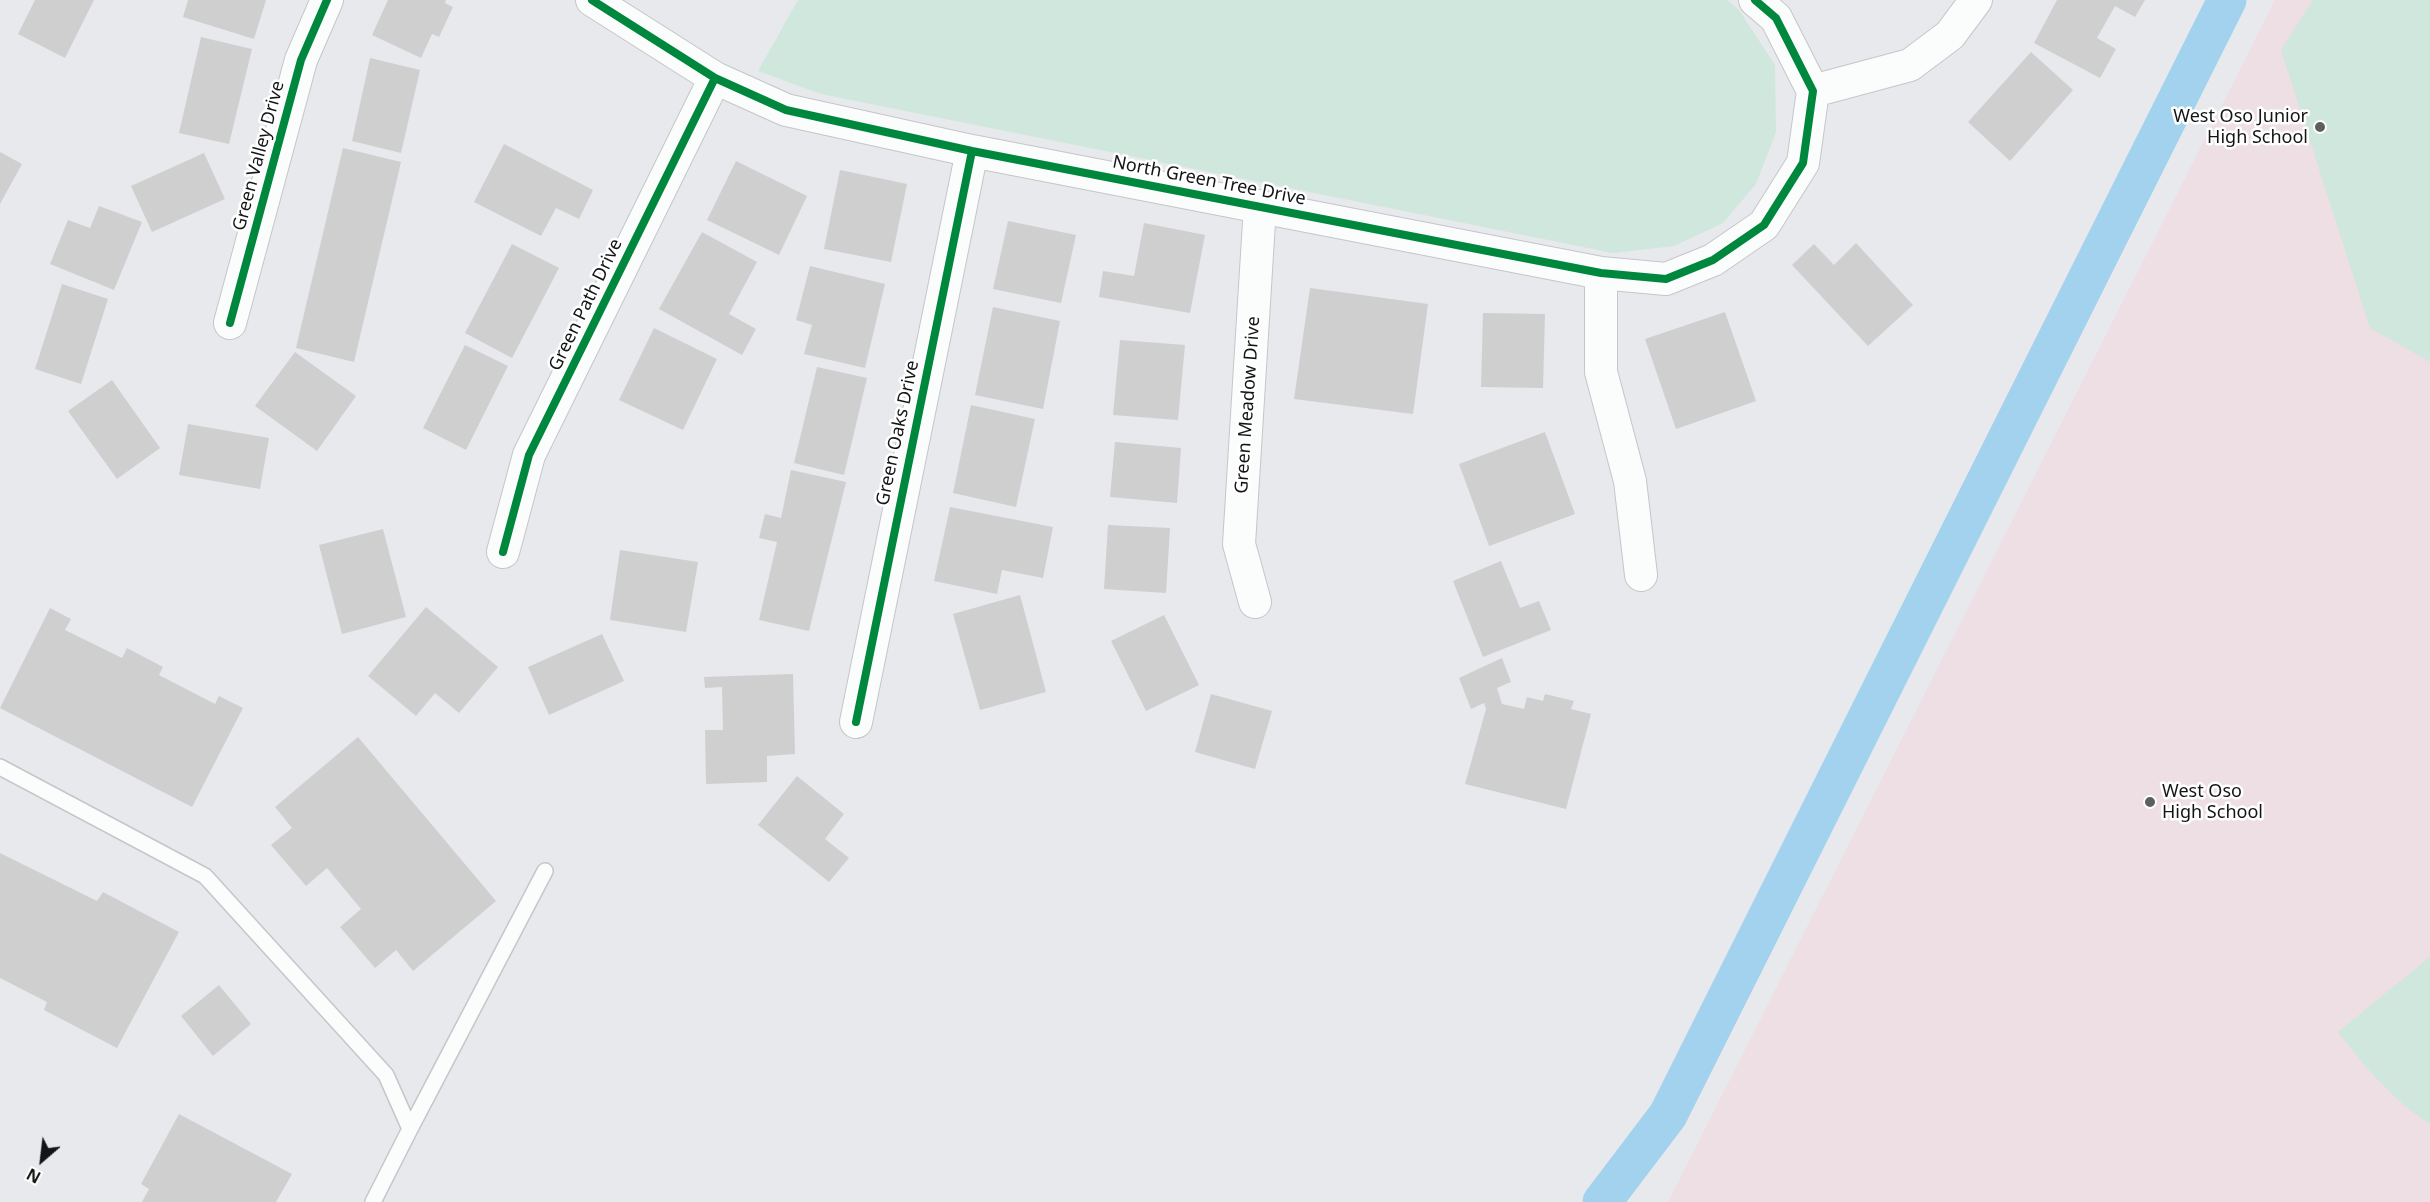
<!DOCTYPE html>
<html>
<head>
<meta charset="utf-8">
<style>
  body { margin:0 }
  #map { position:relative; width:2430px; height:1202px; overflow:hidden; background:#e7e9ec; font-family:"Noto Sans",sans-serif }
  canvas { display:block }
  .north { position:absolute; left:12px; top:1130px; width:60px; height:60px; -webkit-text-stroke:4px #fff; paint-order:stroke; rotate:208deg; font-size:16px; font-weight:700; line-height:24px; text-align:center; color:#131415 }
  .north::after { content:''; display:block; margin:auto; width:21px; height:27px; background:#131415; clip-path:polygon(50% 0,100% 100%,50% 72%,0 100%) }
</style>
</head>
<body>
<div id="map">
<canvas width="2430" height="1202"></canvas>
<div class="north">N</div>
</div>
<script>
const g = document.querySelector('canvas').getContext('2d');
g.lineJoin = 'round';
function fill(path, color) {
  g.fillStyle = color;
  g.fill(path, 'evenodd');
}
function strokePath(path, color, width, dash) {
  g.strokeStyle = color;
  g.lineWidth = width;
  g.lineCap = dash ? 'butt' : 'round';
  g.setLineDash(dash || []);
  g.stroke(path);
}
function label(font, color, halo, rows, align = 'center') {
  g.font = font + ' "Noto Sans",sans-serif';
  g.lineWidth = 5;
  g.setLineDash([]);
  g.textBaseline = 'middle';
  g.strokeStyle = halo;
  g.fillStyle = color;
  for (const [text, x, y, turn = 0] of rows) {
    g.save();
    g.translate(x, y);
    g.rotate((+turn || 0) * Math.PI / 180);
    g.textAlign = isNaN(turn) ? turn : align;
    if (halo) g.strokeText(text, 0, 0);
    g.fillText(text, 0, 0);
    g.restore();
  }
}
fill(new Path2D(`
  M2275,0h155v1202h-762z`), '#eddfe3');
fill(new Path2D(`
  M798,0h929l12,10 36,55 1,67 -20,52 -33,39 -49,23 -61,7 -792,-159 -63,-23z
  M2313,0h117v362l-60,-34 -89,-278z
  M2430,957v167c-36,-23 -66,-58 -92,-92z`), '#cfe7dc');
strokePath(new Path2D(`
  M1602,1202l66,-87 559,-1115`), '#a3d2ee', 39);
fill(new Path2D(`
  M35,0h59l-29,58 -47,-24z
  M188,0h78l-12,39 -71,-22z
  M388,0h58l-1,3 8,4 -14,30 -7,-3 -11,24 -49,-23z
  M2057,0h88l-10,17 -20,-11 -18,32 19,11 -16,29 -66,-35z
  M201,37l51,12 -23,95 -50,-11z
  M2031,52l42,38 -63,71 -42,-39z
  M370,58l50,12 -19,83 -49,-12z
  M504,144l89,46 -14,29 -23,-11 -15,28 -67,-34z
  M343,148l58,14 -47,200 -58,-14z
  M0,152l22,12 -22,40z
  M204,153l21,46 -73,33 -21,-46z
  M736,161l71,35 -28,59 -72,-35z
  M840,170l67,14 -16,78 -67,-13z
  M99,206l43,16 -28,68 -64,-26 18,-44 22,8z
  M1008,221l68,14 -15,68 -68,-14z
  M1144,223l61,12 -15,78 -91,-16 4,-26 31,5z
  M702,232l55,30 -28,52 27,15 -14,26 -83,-46z
  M1856,243l57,62 -45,41 -76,-81 22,-21 20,21z
  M512,244l47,24 -47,90 -47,-25z
  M810,266l75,18 -20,84 -61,-14 8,-29 -16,-5z
  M62,284l46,15 -27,85 -46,-15z
  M1310,288l118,16 -15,110 -119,-15z
  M993,307l67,14 -17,88 -68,-14z
  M1725,312l31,89 -80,28 -31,-90z
  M1483,313l62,1 -2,74 -62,-1z
  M654,328l63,31 -34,71 -64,-30z
  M1120,340l65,5 -7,75 -65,-5z
  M465,345l43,21 -42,84 -43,-22z
  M295,352l61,44 -39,55 -62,-45z
  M817,367l50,11 -23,97 -50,-12z
  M112,380l48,68 -43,31 -49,-68z
  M971,405l64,14 -19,88 -63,-14z
  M188,424l81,14 -9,51 -81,-14z
  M1545,432l30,82 -86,32 -30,-82z
  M1115,442l66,6 -4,55 -67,-6z
  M791,470l55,12 -37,149 -50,-11 18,-78 -18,-4 6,-24 16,4z
  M950,507l103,20 -10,51 -41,-8 -5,24 -63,-13z
  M1108,525l62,3 -4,65 -62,-4z
  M383,529l23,88 -64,17 -23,-89z
  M620,550l78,12 -12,70 -76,-12z
  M1501,561l19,47 19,-7 12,29 -68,27 -30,-76z
  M1020,595l26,97 -66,18 -27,-96z
  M426,607l72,60 -39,46 -24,-20 -19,23 -48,-40z
  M50,608l21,11 -6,11 57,28 5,-10 36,19 -4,8 56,29 4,-8 24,12 -51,99 -192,-99z
  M1164,615l35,70 -53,26 -35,-70z
  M602,634l22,47 -75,34 -21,-48z
  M1502,658l9,24 -14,6 5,16 22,5 3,-12 16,4 2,-7 29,7 -3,8 20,5 -25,95 -101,-25 21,-75 -2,-6 -13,6 -12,-31z
  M793,674l2,80 -28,2v26l-61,2 -1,-54h18l-1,-43 -17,1 -1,-11z
  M1211,694l61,17 -17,58 -60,-17z
  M358,737l138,164 -83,70 -17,-21 -21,18 -35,-41 21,-18 -34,-41 -21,18 -35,-41 21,-17 -17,-21z
  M797,776l47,38 -19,25 24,19 -20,24 -71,-57z
  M0,853l97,48 6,-9 76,40 -62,116 -73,-38 3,-8 -47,-24z
  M219,985l32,39 -38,32 -32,-40z
  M179,1114l113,60 -16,28h-134l7,-13 -8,-5z`), '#cfcfd0');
const lane = new Path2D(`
  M0,767l205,109 181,199 24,54 -37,73
  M410,1129l135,-258`);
const street = new Path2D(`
  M592,0l123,78 71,32 186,41 629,122 65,6 47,-19 51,-35 39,-62 10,-72 -37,-73 -21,-18
  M1813,91l97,-26 40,-30 26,-35
  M1601,273v99l29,109 11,94
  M230,323l71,-263 26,-60
  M503,552l26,-97 186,-377
  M1255,602l-16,-58 21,-338
  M856,722l116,-571`);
strokePath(lane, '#c5c6c9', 18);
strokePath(street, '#c5c6c9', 34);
strokePath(lane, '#fbfcfc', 15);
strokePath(street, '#fbfcfc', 32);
strokePath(new Path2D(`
  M592,0l123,78 71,32 186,41 629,122 65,6 47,-19 51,-35 39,-62 10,-72 -37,-73 -21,-18
  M230,323l71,-263 26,-60
  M503,552l26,-97 186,-377
  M856,722l116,-571`), '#00873e', 8);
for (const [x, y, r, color] of [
  [2320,127,6,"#5d5f60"],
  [2150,802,6,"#5d5f60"]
]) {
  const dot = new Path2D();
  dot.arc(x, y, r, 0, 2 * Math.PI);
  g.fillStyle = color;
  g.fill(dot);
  strokePath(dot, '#fff', 2);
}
label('18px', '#131415', '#fff', [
  ["West Oso Junior",2308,117],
  ["High School",2308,138],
  ["West Oso",2162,792,"left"],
  ["High School",2162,813,"left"]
], 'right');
label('18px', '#131415', '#fff', [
  ["Green Valley Drive",259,156,-75],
  ["North Green Tree Drive",1209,181,11],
  ["Green Path Drive",586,305,-64],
  ["Green Meadow Drive",1248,405,-86],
  ["Green Oaks Drive",898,433,-78]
]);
</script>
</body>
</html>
